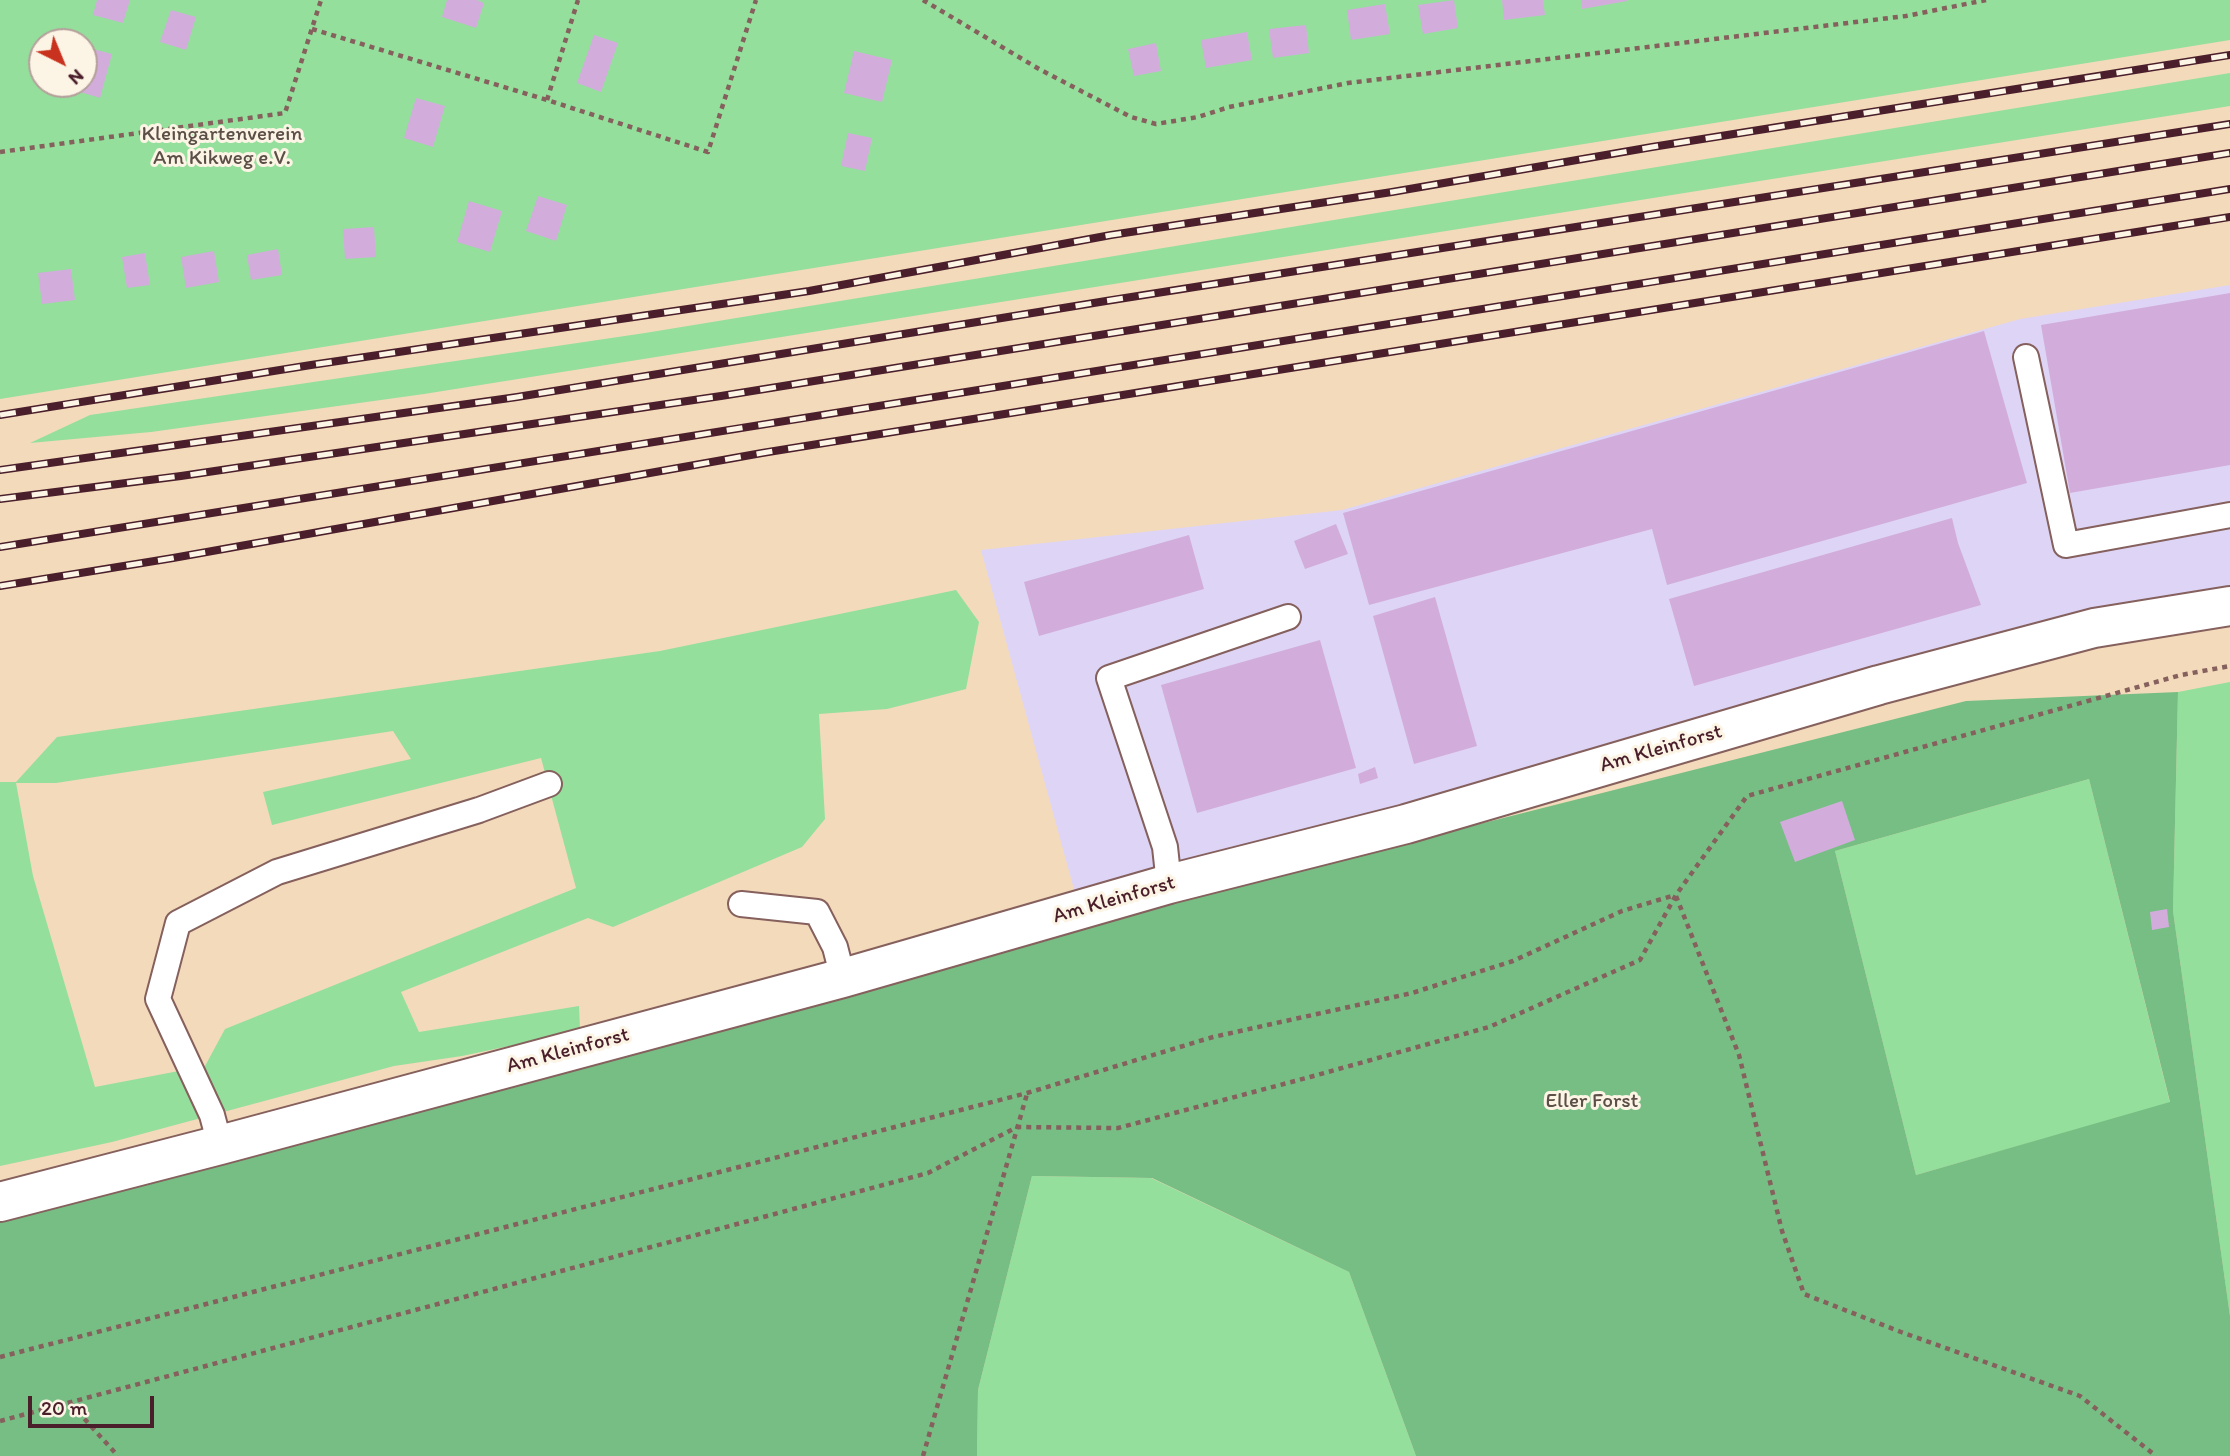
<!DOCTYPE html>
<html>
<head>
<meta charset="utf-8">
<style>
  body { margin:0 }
  #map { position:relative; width:2230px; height:1456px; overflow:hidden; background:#f3dabb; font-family:Itim,sans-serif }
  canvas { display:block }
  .north { position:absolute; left:28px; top:28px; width:70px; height:70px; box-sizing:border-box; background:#fcf5e5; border:2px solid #b59f9b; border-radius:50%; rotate:137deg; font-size:19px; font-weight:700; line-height:28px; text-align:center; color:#4a1f2b }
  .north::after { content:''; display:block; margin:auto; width:24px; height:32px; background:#c8321e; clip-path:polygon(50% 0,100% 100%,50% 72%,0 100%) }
  .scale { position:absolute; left:28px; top:1396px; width:126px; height:32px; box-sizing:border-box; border:4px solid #4a1f2b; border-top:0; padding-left:9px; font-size:21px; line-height:24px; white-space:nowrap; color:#4a1f2b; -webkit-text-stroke:5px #fcf5e5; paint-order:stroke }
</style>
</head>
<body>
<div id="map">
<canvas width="2230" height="1456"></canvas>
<div class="north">N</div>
<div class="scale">20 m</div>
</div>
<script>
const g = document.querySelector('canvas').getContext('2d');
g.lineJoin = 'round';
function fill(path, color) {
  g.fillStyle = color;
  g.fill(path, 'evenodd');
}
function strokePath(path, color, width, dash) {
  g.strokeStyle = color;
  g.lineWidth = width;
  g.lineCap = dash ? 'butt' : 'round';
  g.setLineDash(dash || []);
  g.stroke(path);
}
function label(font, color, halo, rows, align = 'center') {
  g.font = font + ' Itim,sans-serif';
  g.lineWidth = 6;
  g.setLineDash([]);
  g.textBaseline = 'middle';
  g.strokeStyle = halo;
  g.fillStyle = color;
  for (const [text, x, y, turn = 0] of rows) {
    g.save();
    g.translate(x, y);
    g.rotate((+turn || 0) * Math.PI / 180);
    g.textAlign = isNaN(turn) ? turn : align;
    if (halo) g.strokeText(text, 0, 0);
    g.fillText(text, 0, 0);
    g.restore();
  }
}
fill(new Path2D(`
  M2230,285v313l-1155,295 -94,-343 361,-40 678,-191z`), '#ded5f6');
fill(new Path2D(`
  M0,0h2230v40l-2230,359zM42,42h42v42h-42z
  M2230,73v33l-1806,288 -273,38 -121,11 60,-28 555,-82z
  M956,590l23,32 -13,67 -79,20 -68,5 6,105 -23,28 -189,80 -25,-9 -187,74 18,40 160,-26 1,25 -118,25 -68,10 -282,76 -112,24v-384h16l41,-45 603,-86zM393,731l18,28 -148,33 9,33 269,-67 35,130 -351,141 -20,37 -110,21 -62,-211 -17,-93h40z
  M2230,682v634l-57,-405 5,-219z
  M2089,779l81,324 -254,72 -81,-324z
  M1032,1176l119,2 198,94 67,184h-439l1,-66z`), '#94df9c');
fill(new Path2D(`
  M2178,692l-5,219 57,405v140h-814l-67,-184 -197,-94 -120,-2 -54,214 -1,66h-977v-244l993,-265 973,-246zM2089,779l81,323 -254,73 -81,-324z`), '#77be84');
fill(new Path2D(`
  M97,0h33l-7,23 -30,-8z
  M447,0h30l7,3 -8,25 -34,-11z
  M1454,0l4,28 -35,6 -5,-29z
  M1502,0h41l2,15 -41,5z
  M1581,0h46v1l-45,8z
  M1385,4l5,30 -39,6 -4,-30z
  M171,10l25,7 -10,33 -26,-8z
  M1306,25l3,28 -36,5 -4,-29z
  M1247,32l5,28 -46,8 -5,-28z
  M594,35l24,8 -17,49 -24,-9z
  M1156,43l5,28 -27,5 -6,-27z
  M89,48l23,6 -12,44 -23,-7 2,-7h5v-18z
  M854,51l38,9 -10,42 -38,-9z
  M416,98l29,8 -12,41 -29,-9z
  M848,133l24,5 -7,33 -24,-5z
  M538,196l29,9 -11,36 -30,-10z
  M469,201l33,10 -12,41 -33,-10z
  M374,227l2,30 -31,2 -2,-30z
  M278,249l4,26 -31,5 -4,-25z
  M214,251l5,31 -33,6 -5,-31z
  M145,253l5,32 -23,3 -5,-31z
  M71,269l4,31 -33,4 -4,-31z
  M2230,293v172l-160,28 -29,-168z
  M1984,331l43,152 -360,102 -15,-56 -283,76 -26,-92z
  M1952,518l6,25 23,62 -287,81 -25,-87z
  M1336,524l12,30 -43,15 -11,-28z
  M1189,535l15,54 -165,47 -15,-54z
  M1435,597l42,149 -63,18 -41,-148z
  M1320,640l36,128 -159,45 -36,-128z
  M1375,767l3,11 -18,6 -2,-10z
  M1842,801l13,39 -60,22 -15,-40z
  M2167,909l2,18 -17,3 -2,-18z`), '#d2addc');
const service = new Path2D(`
  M2026,357l40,188 164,-30
  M1169,884l-4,-37 -56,-169 179,-61
  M741,904l76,8 18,35 8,31
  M220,1145l-8,-30 -54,-116 20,-76 99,-51 202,-62 70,-26`);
const minor = new Path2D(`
  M0,1202l220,-57 623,-167 326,-94 237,-60 473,-139 215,-57 136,-22`);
strokePath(service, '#85605d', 28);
strokePath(minor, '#85605d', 42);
strokePath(new Path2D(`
  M923,0l116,69 92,48 25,7 42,-7 31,-10 119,-24 558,-67 80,-16
  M312,29l235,71 161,52 48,-152
  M547,100l31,-100
  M0,152l285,-39 36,-113
  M1676,896l63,159 43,176 22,63 97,38 179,64 76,60
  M0,1357l1027,-264 186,-56 199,-44 101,-32 109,-50 53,-16
  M71,1404l47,52
  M0,1421l928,-248 89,-46 101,1 192,-51 179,-50 151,-67 36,-65 71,-99 434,-121 49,-9
  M923,1456l104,-362`), '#85605d', 4.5, [5, 5]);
strokePath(service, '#fff', 24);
strokePath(minor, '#fff', 38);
const rail = new Path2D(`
  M0,415l311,-50 498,-74 302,-56 281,-43 260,-45 578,-92
  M0,470l517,-73 589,-96 1124,-177
  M0,499l181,-23 540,-80 1509,-243
  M0,547l2230,-358
  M0,586l173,-28 589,-105 1468,-236`);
strokePath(rail, '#4a1f2b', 8);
strokePath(rail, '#fcf5e5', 5, [16]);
label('21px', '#5c4f47', '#fcf5e5', [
  ["Kleingartenverein",222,135],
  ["Am Kikweg e.V.",222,159],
  ["Eller Forst",1592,1102]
]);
label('21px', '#4a1f2b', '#fcf5e5', [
  ["Am Kleinforst",1661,749,-16],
  ["Am Kleinforst",1114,900,-16],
  ["Am Kleinforst",568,1051,-15]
]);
</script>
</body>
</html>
